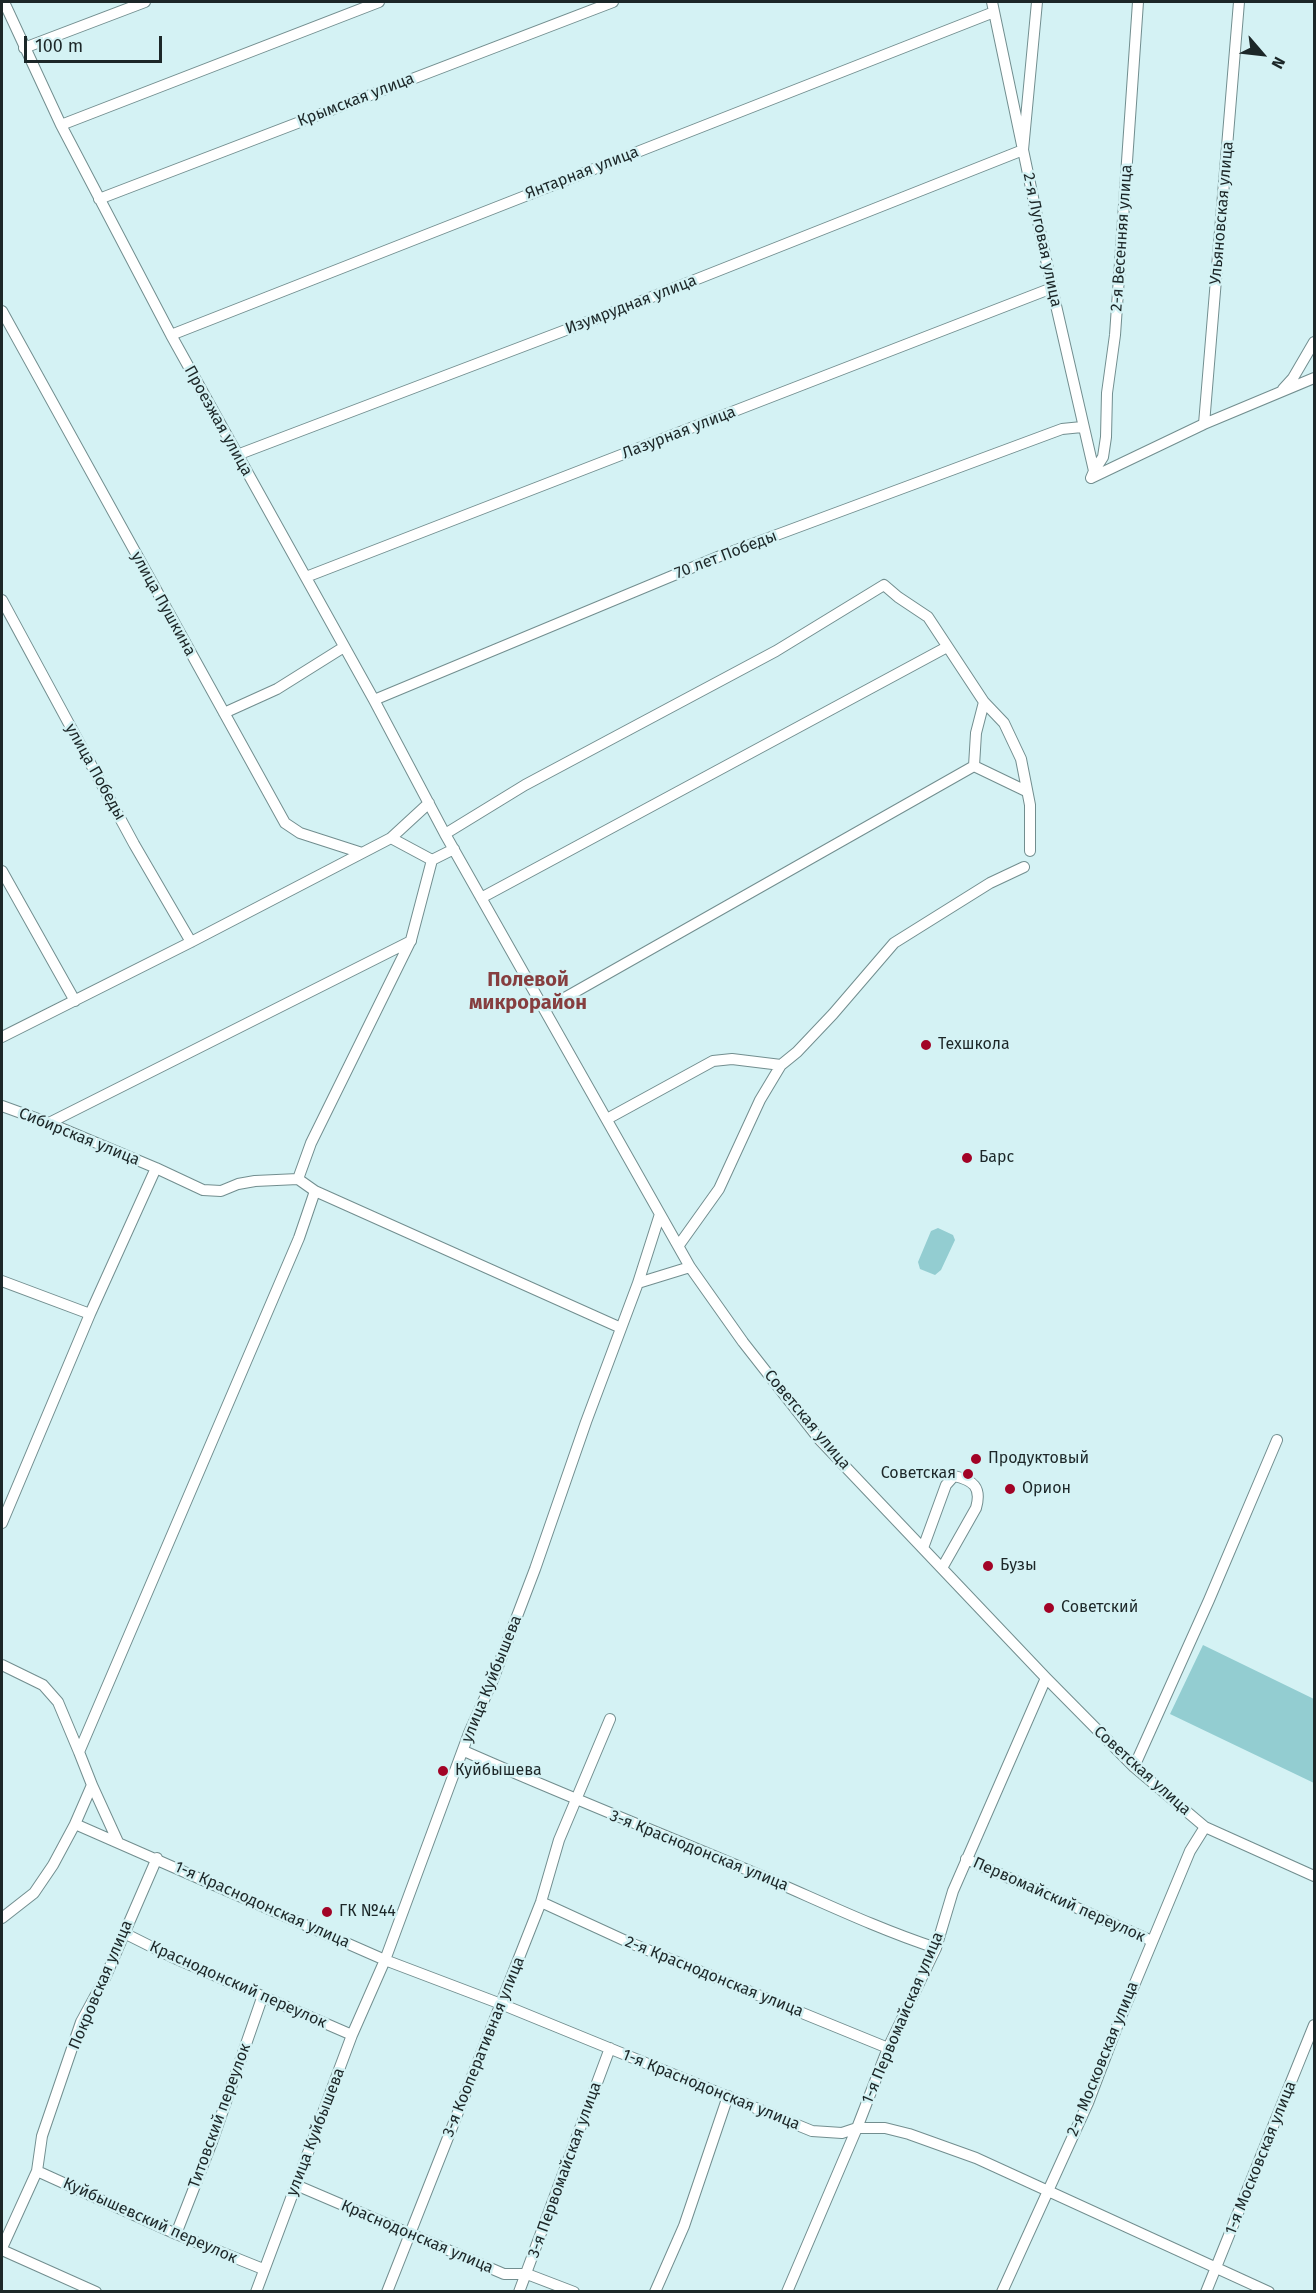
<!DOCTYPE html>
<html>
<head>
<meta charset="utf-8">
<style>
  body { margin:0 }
  #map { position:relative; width:1316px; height:2293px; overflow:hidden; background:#d4f2f4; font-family:"Fira Sans",sans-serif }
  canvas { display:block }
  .frame { position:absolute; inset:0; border:3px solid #1c2728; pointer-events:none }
  .north { position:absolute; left:1232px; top:24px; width:60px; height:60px; -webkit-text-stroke:4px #d4f2f4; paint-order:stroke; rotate:118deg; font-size:16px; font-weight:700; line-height:24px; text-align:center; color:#1c2728 }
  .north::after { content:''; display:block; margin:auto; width:21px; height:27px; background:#1c2728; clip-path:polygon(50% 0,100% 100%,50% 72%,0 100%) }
  .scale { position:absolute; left:24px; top:36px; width:138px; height:27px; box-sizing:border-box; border:3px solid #1c2728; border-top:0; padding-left:8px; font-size:18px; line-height:21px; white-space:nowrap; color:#1c2728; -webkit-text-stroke:4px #d4f2f4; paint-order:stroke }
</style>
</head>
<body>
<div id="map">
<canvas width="1316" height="2293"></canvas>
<div class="frame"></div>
<div class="north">N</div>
<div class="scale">100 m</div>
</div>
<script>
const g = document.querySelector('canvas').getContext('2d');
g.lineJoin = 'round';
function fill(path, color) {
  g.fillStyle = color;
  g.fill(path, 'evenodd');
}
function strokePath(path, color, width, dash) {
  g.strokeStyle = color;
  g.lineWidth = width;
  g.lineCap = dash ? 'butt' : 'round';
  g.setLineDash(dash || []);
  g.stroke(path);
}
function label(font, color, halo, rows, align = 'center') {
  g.font = font + ' "Fira Sans",sans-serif';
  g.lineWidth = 5;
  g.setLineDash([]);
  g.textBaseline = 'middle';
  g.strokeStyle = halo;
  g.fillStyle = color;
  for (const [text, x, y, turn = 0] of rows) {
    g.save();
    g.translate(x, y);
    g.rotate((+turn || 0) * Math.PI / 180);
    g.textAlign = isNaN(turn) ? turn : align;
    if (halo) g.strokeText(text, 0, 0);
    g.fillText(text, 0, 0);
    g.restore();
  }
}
fill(new Path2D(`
  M938,1228l15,7 2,5 -14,30 -6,5 -15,-6 -2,-7 13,-31z
  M1203,1645l111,54v84l-144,-69z`), '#93cdd1');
const street = new Path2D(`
  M4,2l57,123 110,210 203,365 71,134 245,433 53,75 76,97 227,239 88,89 71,60 109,49
  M992,2l60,286 42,183 -3,7
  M24,48l121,-46
  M61,125l318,-123
  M99,199l514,-197
  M2,311l283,512 15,10 62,20
  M171,335l823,-323
  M1283,389l10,-11 21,-36
  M1204,424l35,-422
  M237,455l392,-149 394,-156 14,-148
  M1094,471l9,-14 3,-20 1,-44 8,-58 23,-333
  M1091,478l113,-54 110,-46
  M306,577l746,-289
  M2,600l132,244 57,98
  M374,700l346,-144 342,-127 20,-2
  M224,713l53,-24 67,-42
  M974,766l2,-33 8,-31
  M445,834l80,-49 251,-134 108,-66 14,12 30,20 56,85 20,21 17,36 9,46v46
  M391,838l38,-35
  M2,871l73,130
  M481,898l466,-251
  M545,1009l429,-243 52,25
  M2,1037l189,-95 200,-104 41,22
  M2,1106l47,17 107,45
  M607,1119l106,-58 19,-2 49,6
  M49,1123l362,-182
  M298,1179l17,12 306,137
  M315,1191l-16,47 -220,514 13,33 -17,39 310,136 116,44 311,127 30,2 15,-5h28l24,6 67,24 293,134
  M679,1245l40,-56 41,-89 21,-35 16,-13 36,-38 61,-71 96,-60 34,-16
  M2,1281l88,33 66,-146 47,22 18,1 17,-7 17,-3 43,-2 13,-36 100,-203 21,-80 22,-11
  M638,1283l22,-69
  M2,1523l88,-209
  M923,1548l23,-63 8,-9c19,4 28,11 22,32l-34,60
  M2,1665l41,20 15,17 21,50
  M464,1751c95,42 191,80 286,120 62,26 122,56 186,77
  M1134,1767l75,-167 68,-160
  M92,1785l26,57
  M966,1859l186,82
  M541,1902l87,40 260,106
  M2,1918l32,-25 19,-28 22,-41
  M124,1933l48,24 180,78
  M37,2171l139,63 87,35
  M296,2185l208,89h23l47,18
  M176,2234l36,-92 50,-144
  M2,2248l35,-77 5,-35 39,-114 24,-44 52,-120
  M2,2250l94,42
  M256,2292l96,-257 33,-75 84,-227 23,-51 43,-113 51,-147 52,-139 52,-16
  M387,2292l154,-390 18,-62 51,-121
  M519,2292l91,-244
  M655,2292l29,-66 44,-130
  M787,2292l70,-164 31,-80 48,-100 17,-57 93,-213
  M1002,2292l86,-189 30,-79 72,-173 15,-24
  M1206,2292l108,-267`);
strokePath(street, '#728e8f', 12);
strokePath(street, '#fff', 10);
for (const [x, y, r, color] of [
  [926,1045,6,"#a20326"],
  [967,1158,6,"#a20326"],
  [976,1459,6,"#a20326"],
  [968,1474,6,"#a20326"],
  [1010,1489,6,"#a20326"],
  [988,1566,6,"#a20326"],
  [1049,1608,6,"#a20326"],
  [443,1771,6,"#a20326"],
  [327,1912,6,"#a20326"]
]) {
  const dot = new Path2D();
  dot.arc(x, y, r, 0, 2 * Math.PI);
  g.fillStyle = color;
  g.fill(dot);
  strokePath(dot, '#d4f2f4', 2);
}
label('16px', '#1c2728', '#d4f2f4', [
  ["Крымская улица",356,100,-21],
  ["Янтарная улица",582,173,-21],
  ["Ульяновская улица",1222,213,-85],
  ["2-я Весенняя улица",1122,238,-86],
  ["2-я Луговая улица",1042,240,78],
  ["Изумрудная улица",631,305,-21],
  ["Проезжая улица",218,421,61],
  ["Лазурная улица",679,433,-21],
  ["70 лет Победы",726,555,-21],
  ["улица Пушкина",163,604,61],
  ["улица Победы",95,772,61],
  ["Сибирская улица",79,1137,22],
  ["Советская улица",807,1420,50],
  ["улица Куйбышева",492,1679,-68],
  ["Советская улица",1142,1771,42],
  ["3-я Краснодонская улица",699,1851,22],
  ["Первомайский переулок",1059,1900,24],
  ["1-я Краснодонская улица",262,1905,24],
  ["2-я Краснодонская улица",714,1977,22],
  ["Покровская улица",101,1985,-67],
  ["Краснодонский переулок",238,1985,24],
  ["1-я Первомайская улица",903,2018,-67],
  ["3-я Кооперативная улица",484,2047,-68],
  ["2-я Московская улица",1103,2059,-68],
  ["1-я Краснодонская улица",711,2090,22],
  ["Титовский переулок",220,2116,-70],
  ["улица Куйбышева",316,2132,-69],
  ["1-я Московская улица",1261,2158,-68],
  ["3-я Первомайская улица",565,2170,-70],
  ["Куйбышевский переулок",150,2221,24],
  ["Краснодонская улица",417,2237,23]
]);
label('16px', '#1c2728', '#d4f2f4', [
  ["Техшкола",938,1045],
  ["Барс",979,1158],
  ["Продуктовый",988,1459],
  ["Советская",956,1474,"right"],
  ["Орион",1022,1489],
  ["Бузы",1000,1566],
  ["Советский",1061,1608],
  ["Куйбышева",455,1771],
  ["ГК №44",339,1912]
], 'left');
label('bold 20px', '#863e3f', '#d4f2f4', [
  ["Полевой",528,980],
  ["микрорайон",528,1003]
]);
</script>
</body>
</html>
